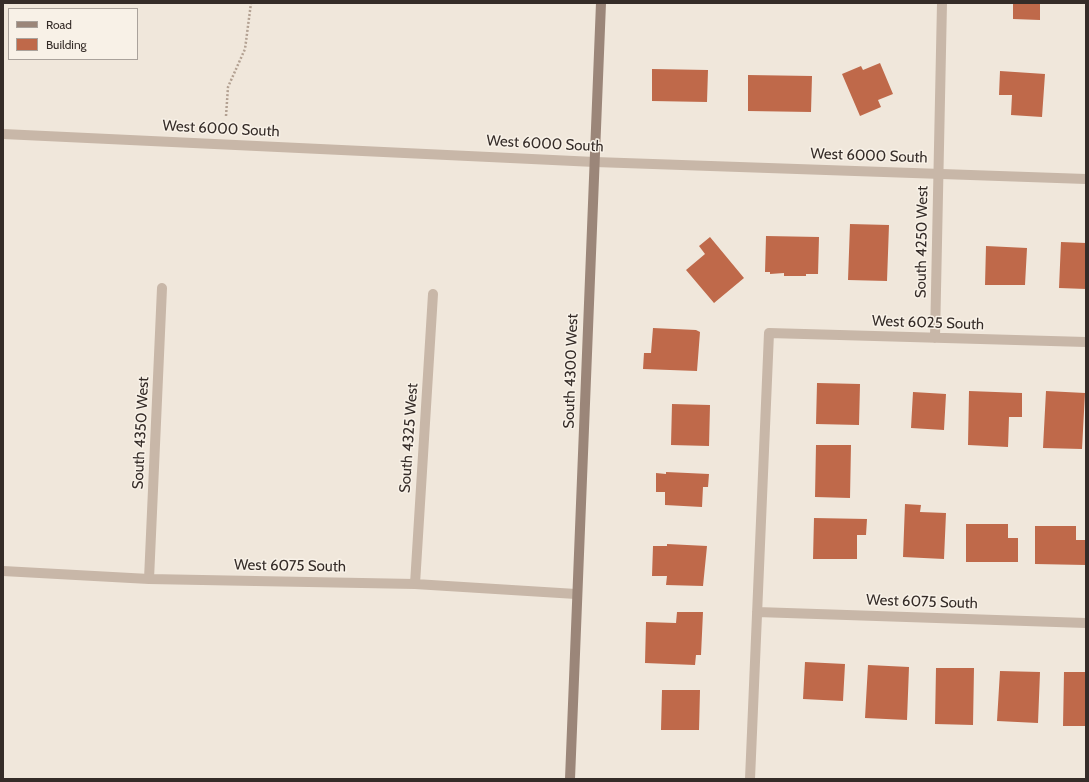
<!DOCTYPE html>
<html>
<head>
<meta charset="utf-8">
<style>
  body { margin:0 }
  #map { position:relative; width:1089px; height:782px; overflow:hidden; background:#f0e7db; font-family:Cabin,sans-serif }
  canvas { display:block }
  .frame { position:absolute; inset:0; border:4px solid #352c28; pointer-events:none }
  .legend { position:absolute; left:8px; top:8px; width:130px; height:52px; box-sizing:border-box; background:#f8f1e7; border:1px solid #aaa29b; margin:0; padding:5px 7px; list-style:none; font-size:12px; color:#352c28 }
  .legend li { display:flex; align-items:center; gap:8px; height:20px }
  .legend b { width:20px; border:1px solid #aaa29b }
</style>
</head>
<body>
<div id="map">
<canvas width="1089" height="782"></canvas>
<div class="frame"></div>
<ul class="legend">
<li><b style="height:5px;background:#9b8679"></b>Road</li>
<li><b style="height:11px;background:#bf694a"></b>Building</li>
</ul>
</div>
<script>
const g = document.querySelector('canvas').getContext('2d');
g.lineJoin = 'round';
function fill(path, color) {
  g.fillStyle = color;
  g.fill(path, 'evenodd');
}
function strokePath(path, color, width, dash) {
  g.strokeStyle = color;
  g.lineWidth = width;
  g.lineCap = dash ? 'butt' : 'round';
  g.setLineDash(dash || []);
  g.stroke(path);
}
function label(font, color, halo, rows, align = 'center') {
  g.font = font + ' Cabin,sans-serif';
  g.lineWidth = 3;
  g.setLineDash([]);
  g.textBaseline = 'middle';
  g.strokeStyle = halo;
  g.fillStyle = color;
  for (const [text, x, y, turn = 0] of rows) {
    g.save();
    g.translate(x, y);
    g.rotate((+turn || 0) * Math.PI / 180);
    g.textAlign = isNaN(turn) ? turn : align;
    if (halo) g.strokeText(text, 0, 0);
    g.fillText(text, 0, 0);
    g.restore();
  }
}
fill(new Path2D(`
  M1013,3h27v17l-27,-1z
  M880,63l13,31 -15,6 3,7 -21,9 -18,-42 19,-8 2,4z
  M652,69l56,1 -1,32 -55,-1z
  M1000,71l45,3 -3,43 -31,-2 1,-20h-13z
  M748,75l64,1 -1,36 -63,-1z
  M850,224l39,1 -2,56 -39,-1z
  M766,236l53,1 -1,37h-12v2h-22v-3l-14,1v-2h-5z
  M710,237l34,41 -30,25 -28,-33 19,-16 -6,-8z
  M1061,242l25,1v46l-27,-1z
  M986,246l41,2 -2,37h-40z
  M653,328l43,2 4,2 -3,39 -54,-2 1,-16h7z
  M817,383l43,1 -1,41 -43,-1z
  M969,391l53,2v24h-13l-1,30 -40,-2z
  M1046,391l39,2 -3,56 -39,-1z
  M913,392l33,2 -2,36 -33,-2z
  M672,404l38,1 -1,41 -38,-1z
  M816,445h35l-1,53 -35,-1z
  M666,472l43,2 -1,13h-5l-1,20 -37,-2v-13h-9v-19l10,1z
  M905,504l16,1 -1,7 26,1 -2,46 -41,-2z
  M814,518l53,1 -1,16h-9v24h-44z
  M966,524h42v14h10v24h-52z
  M1035,526h41v14h10v25l-51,-1z
  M667,544l40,2 -4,40 -37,-1 1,-9h-15l1,-30h14z
  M677,612h26l-2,43h-5l-1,10 -50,-2 1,-41 30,1z
  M805,662l40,2 -2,37 -40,-2z
  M868,665l41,2 -2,53 -42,-2z
  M936,668h38l-1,57 -38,-1z
  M1000,671l40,1 -2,51 -41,-2z
  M1064,672h22v54h-23z
  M662,690h38l-1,40h-38z`), '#bf694a');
strokePath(new Path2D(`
  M226,116l2,-29 17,-38 6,-46`), '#b3a192', 2.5, [2, 2]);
strokePath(new Path2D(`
  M3,134l592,28
  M935,338l7,-335
  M3,571l146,8 266,5 161,10
  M149,579l13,-291
  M415,584l18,-290
  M757,612l329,11
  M750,779l19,-446 317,9`), '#c8b7a8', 10);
strokePath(new Path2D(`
  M595,162l491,17`), '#c8b7a8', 10);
strokePath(new Path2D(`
  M570,779l31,-776`), '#9b8679', 10);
label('15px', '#352c28', '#f8f1e7', [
  ["West 6000 South",221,129,3],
  ["West 6000 South",545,144,3],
  ["West 6000 South",869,156,2],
  ["South 4250 West",922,242,-89],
  ["West 6025 South",928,323,2],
  ["South 4300 West",571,371,-88],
  ["South 4350 West",141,433,-87],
  ["South 4325 West",409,438,-86],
  ["West 6075 South",290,566,1],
  ["West 6075 South",922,602,2]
]);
</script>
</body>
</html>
